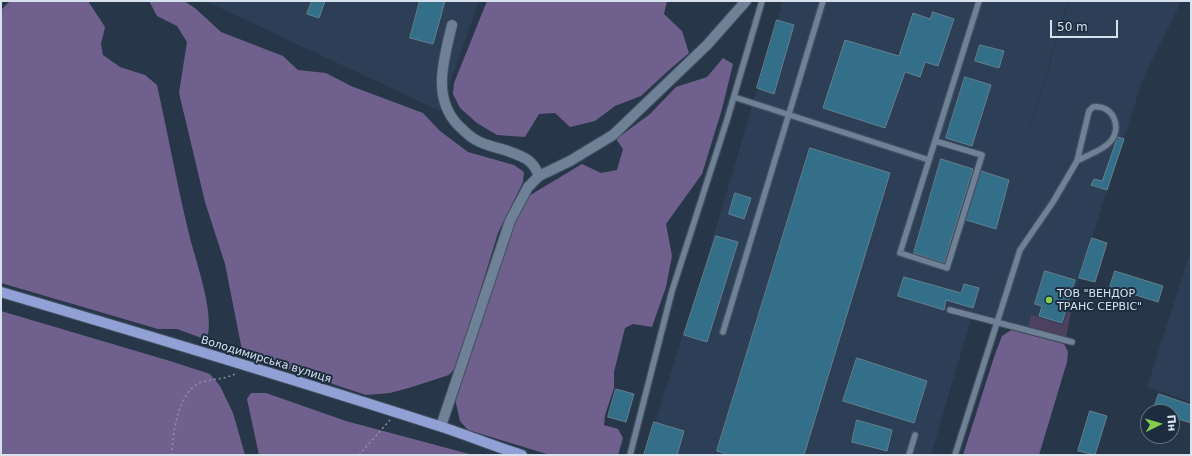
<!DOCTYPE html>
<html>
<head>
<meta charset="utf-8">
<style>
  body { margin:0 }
  #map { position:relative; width:1192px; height:456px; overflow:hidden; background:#273648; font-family:"DejaVu Sans",sans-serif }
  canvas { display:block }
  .frame { position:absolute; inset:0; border:2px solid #d8e2ee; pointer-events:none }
  .north { position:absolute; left:1140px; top:404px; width:40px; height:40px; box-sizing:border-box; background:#1d2c3e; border:1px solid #687584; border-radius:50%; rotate:85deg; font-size:11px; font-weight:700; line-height:16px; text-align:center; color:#d8e2ee }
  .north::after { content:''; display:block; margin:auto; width:14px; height:18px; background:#84d04e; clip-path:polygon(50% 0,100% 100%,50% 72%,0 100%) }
  .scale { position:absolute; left:1050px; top:20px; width:68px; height:18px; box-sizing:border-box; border:2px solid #d8e2ee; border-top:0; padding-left:5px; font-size:12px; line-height:14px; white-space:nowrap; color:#d8e2ee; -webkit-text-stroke:3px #1d2c3e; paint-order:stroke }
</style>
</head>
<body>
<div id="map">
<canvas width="1192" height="456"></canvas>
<div class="frame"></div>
<div class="north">Пн</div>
<div class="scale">50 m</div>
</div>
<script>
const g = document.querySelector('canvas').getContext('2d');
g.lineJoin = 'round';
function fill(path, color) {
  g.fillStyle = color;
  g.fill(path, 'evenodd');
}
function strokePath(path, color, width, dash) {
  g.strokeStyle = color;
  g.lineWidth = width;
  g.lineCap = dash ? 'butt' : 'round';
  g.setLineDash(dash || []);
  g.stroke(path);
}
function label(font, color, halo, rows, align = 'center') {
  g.font = font + ' "DejaVu Sans",sans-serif';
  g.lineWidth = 4;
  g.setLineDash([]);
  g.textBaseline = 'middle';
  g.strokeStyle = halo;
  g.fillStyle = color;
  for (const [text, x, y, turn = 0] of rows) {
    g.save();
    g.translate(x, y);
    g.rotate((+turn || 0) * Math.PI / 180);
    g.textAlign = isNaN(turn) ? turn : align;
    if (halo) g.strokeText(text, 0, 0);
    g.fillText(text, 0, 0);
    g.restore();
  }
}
fill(new Path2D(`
  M205,1h274l-39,110z
  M783,1h285l-60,199 61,-199 112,1 -37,74 -65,202 -13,59 -93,-25 -42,143h-286l69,-220z
  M1191,250v152l-44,-15z`), '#2c3f56');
fill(new Path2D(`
  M1073,301l-7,36 -65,-18 27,7 3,-11 32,10 4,-13 4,1z`), '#4c425f');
fill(new Path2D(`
  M10,1h78l17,26 -4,17 2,11 17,12 25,8 12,10c11,50 20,99 32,149 7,29 26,78 18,106l-30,-11h-19l-157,-46v-273z
  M149,1h35l11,7 26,24 62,24 15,14 28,3 25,13 72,27 17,18 28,21 46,13 10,7 -1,10 -25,51 -41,133 -8,9 -37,12 -22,6 -24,2 -111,-37 -13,-8 -17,-86 -20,-62 -26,-109 8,-51 -10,-16 -20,-10z
  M487,1h180l-3,13 18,17 7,22 -20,17 -28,26 -26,10 -20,15 -25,6 -15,-14 -16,1 -14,23 -28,-2 -20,-12 -17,-15 -7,-14 1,-11z
  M723,58l10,6 -11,45 -20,65 -36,50 6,32 -6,31 -14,40 -19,-3 -8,4 -11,44v16l-9,27 -1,10 14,4 5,9 -5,17h-68l-82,-25 -8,-9 -5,-22 61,-181 11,-21 55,-33 19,9 16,-3 6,-21 -7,-10 34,-25 26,-27 31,-10z
  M1,311l169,50 40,13 10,12 13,27 12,42h-244z
  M1011,330l53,14 4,8 -1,10 -28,93h-76l31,-98 8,-21z
  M251,393h15l80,28 127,34h-214l-12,-56z`), '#70608e');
const building = new Path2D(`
  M312,1h13l-6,17 -12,-4z
  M420,1h25l-12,43 -23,-6z
  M933,12l21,7 -16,47 -13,-4 -5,15 -15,-5 -20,56 -62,-20 22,-68 54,16 14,-43 17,6z
  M777,20l17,5 -20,69 -17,-6z
  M980,45l24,6 -5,17 -24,-7z
  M965,77l26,8 -19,61 -26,-8z
  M1118,137l6,2 -17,51 -16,-5 3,-6 8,2z
  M810,148l80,25 -86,282h-75l-12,-4z
  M941,159l32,10 -29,94 -30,-10z
  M981,171l28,9 -13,49 -30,-9z
  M735,193l16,5 -7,21 -15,-5z
  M716,236l22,6 -31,100 -23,-7z
  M1092,238l15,5 -12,39 -16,-4z
  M1045,271l30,9 -13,43 -23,-7 3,-10 -7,-2z
  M1115,271l48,15 -5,16 -48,-15z
  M904,277l57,16 3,-9 15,4 -6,20 -27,-8 -2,10 -46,-14z
  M857,358l70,23 -13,42 -71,-22z
  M616,389l18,5 -8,28 -18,-5z
  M1159,394l32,11v18l-19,-6v-5l-19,-2z
  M1090,411l17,5 -12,39 -17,-4z
  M857,420l35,10 -5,21 -35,-9z
  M654,422l30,9 -7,24h-33z`);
fill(building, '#336f88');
strokePath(building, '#64808d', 1);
const service = new Path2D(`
  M734,97l195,63 -29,93 47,15 35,-113 -47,-14 44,-140
  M929,160l6,-19
  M950,310l122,32
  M723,332l100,-331
  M630,455l42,-164 55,-171 35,-119
  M909,455l6,-20
  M955,455l65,-205 33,-48 24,-41 12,-50 4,-4c20,-3 30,21 17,35 -8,9 -23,13 -33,19`);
const minor = new Path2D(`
  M452,25c-8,34 -21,73 7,101 5,5 11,11 17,14 8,5 19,7 29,10 18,7 27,8 34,26
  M441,426l69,-205 18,-34 11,-11 31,-15 43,-26 94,-90 39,-44`);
const primary = new Path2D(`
  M1,292c146,43 292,87 438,134 28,9 54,20 83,29`);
strokePath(service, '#435160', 8);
strokePath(minor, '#435160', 12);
strokePath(primary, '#435160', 12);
strokePath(new Path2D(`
  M172,455c0,-21 7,-66 30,-73 13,-4 22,-2 35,-9
  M359,455l31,-35`), '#8794a2', 1.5, [2, 3]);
strokePath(service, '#6f8196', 5.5);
strokePath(minor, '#6f8196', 10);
strokePath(primary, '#91a0d5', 10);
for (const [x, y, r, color] of [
  [1049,300,4,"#84d04e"]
]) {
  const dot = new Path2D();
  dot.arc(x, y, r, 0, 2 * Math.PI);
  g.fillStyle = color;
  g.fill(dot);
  strokePath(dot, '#1d2c3e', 1.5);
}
label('11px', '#d8e2ee', '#1d2c3e', [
  ["ТОВ \"ВЕНДОР",1057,294],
  ["ТРАНС СЕРВІС\"",1057,307]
], 'left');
label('11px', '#d8e2ee', '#1d2c3e', [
  ["Володимирська вулиця",266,360,17]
]);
</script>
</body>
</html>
